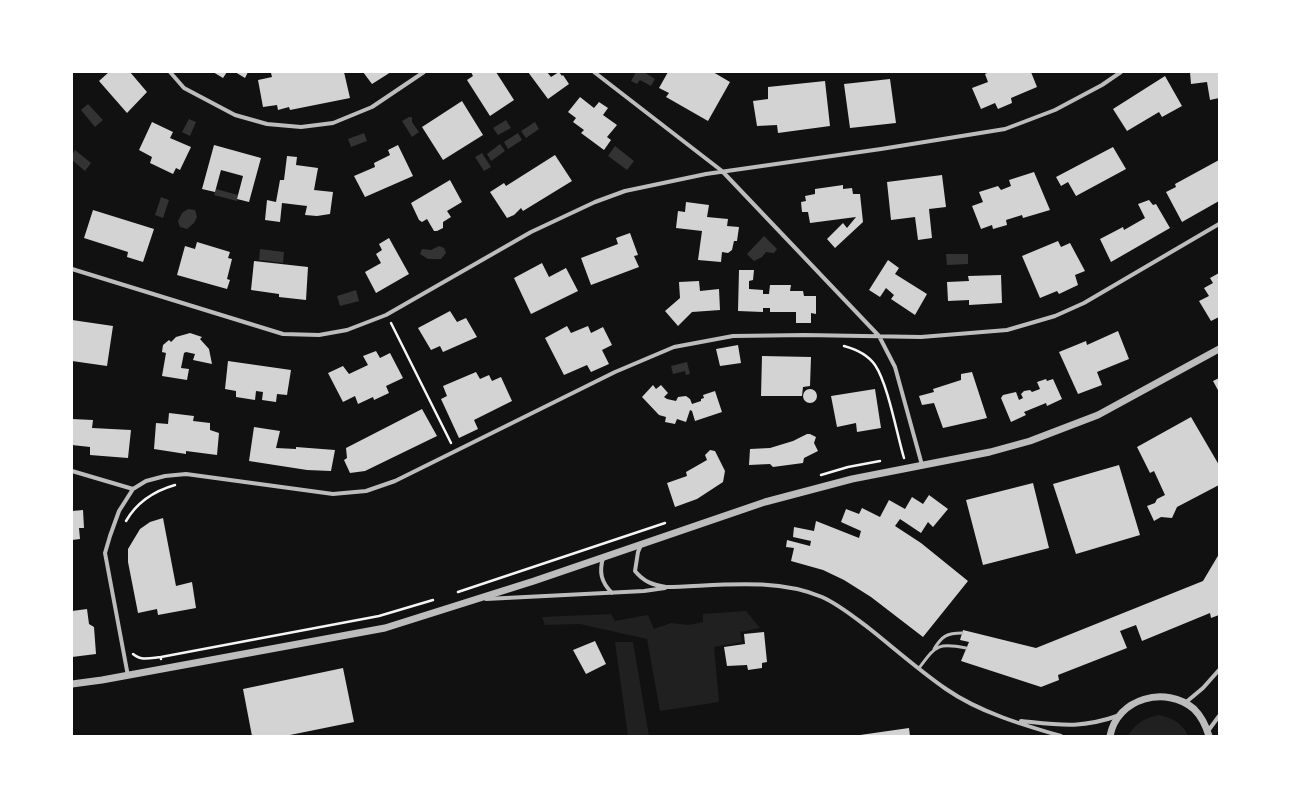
<!DOCTYPE html>
<html>
<head>
<meta charset="utf-8">
<style>
  body { margin:0 }
  #map { position:relative; width:1291px; height:808px; overflow:hidden; background:#111; font-family:Quicksand,sans-serif }
  canvas { display:block }
  .frame { position:absolute; inset:0; border:73px solid #fff; pointer-events:none }
</style>
</head>
<body>
<div id="map">
<canvas width="1291" height="808"></canvas>
<div class="frame"></div>
</div>
<script>
const g = document.querySelector('canvas').getContext('2d');
g.lineJoin = 'round';
function fill(path, color) {
  g.fillStyle = color;
  g.fill(path, 'evenodd');
}
function strokePath(path, color, width, dash) {
  g.strokeStyle = color;
  g.lineWidth = width;
  g.lineCap = dash ? 'butt' : 'round';
  g.setLineDash(dash || []);
  g.stroke(path);
}
fill(new Path2D(`
  M746,611l14,17 -20,4 2,10 -28,5 5,55 -59,9 -13,-72 -67,-15 -35,1 -3,-8 69,-3 4,7 33,-6 6,14 17,-6 17,2 15,-3v-8z
  M615,642h18l16,94h-21z
  M1159,715c13,3 24,8 29,21h-60c7,-13 17,-18 31,-21z`), '#202020');
fill(new Path2D(`
  M636,72h8l11,7 -4,7 -11,-6 -3,4 -6,-3z
  M88,104l15,16 -8,7 -14,-17z
  M409,117h3v5l7,10 -7,5 -10,-16z
  M189,119l7,3 -6,14 -8,-4z
  M506,120l5,8 -13,7 -5,-7z
  M535,122l4,7 -13,9 -5,-7z
  M364,133l3,8 -16,6 -3,-8z
  M518,133l4,7 -14,9 -4,-7z
  M500,144l5,7 -14,10 -4,-7z
  M615,146l19,15 -7,9 -19,-14z
  M75,150l16,13 -6,8 -13,-11v-5z
  M482,153l9,14 -7,4 -9,-14z
  M216,189l22,6 -1,6 -23,-6z
  M161,197l8,3 -6,18 -8,-3z
  M188,209l7,1 2,7 -3,6 -7,6 -7,-2 -2,-6 4,-8z
  M764,236l13,13 -3,4 -8,-1 -4,5 -8,4 -7,-7z
  M439,246l5,2 2,5 -5,6h-13l-8,-5 2,-5 9,1z
  M260,249l24,3 -1,11 -24,-3z
  M946,254h22v10l-21,1z
  M356,290l3,11 -19,5 -3,-10z
  M687,362l3,12 -4,1 -1,-4 -12,3 -2,-8z`), '#333');
fill(new Path2D(`
  M109,72h21l17,20 -20,21 -28,-32z
  M213,72h14l-4,6z
  M235,72h13l-3,6z
  M290,72h54l6,26 -60,12 -1,-3 -11,3 -1,-5 -14,2 -5,-27 14,-3 -1,-4z
  M363,72h28l-19,12z
  M471,72h25l18,28 -24,16 -23,-36 6,-4z
  M528,72h19l4,5 8,-5 3,4 1,-1 6,9 -21,15z
  M668,72h45l17,10 -22,39 -42,-24 3,-4 -10,-5z
  M989,72h42l6,15 -26,11 1,5 -14,6 -3,-6 -14,6 -9,-21 16,-6 -3,-8z
  M1190,72h29v26l-9,2 -3,-18 -16,2z
  M1165,76l17,30 -20,11 -3,-5 -32,19 -14,-22z
  M890,79l6,44 -46,5 -6,-44z
  M825,81l5,45 -52,7 -1,-8 -20,1 -4,-25 15,-2v-12z
  M580,97l14,11 5,-6 9,6 -5,7 14,10 -10,12 4,3 -7,10 -23,-17 3,-3 -11,-8 3,-4 -8,-6z
  M462,101l21,34 -40,25 -21,-33z
  M152,122l21,10 -3,6 21,9 -11,23 -4,-2 -3,6 -23,-11 2,-6 -13,-7z
  M214,145l47,13 -12,44 -12,-3 6,-23 -22,-6 -6,22 -13,-3z
  M398,145l15,31 -48,21 -11,-21 21,-9 -1,-4 16,-8 -2,-5z
  M1113,147l13,22 -50,27 -8,-14 -7,4 -5,-9z
  M555,155l17,26 -49,30 -2,-3 -7,7 -7,3 -17,-26 14,-9 2,3z
  M287,156l10,1 -1,8 22,3 -4,22 19,2 -3,22 -13,2 -12,-1 2,-9 -25,-3 -2,19 -15,-2 2,-20 9,2 4,-22h4z
  M1219,160v41l-37,21 -16,-30 10,-5 -1,-3z
  M1034,172l16,38 -27,8 -1,-3 -16,5 1,5 -14,4 -1,-4 -11,4 -9,-23 11,-4 -4,-10 19,-6 3,4 10,-4 -2,-6z
  M942,175l4,32 -17,2 3,29 -14,2 -3,-23 -24,3 -4,-38z
  M450,180l12,22 -15,9 4,6 -8,5v6l-6,3h-3l-7,-12 -5,3 -3,-2 -8,-17z
  M843,185v4l9,-1 1,6h7l3,28 -28,26 -8,-9 16,-16 4,5 9,-11 -46,6 -2,-11h-6l-1,-10 5,-1 -1,-5 10,-2v-5z
  M1149,200l4,5 3,-1 14,24 -59,34 -11,-23 23,-12 1,3 21,-12 -7,-14z
  M686,202l23,3 -2,12 21,2 -1,7 12,1 -2,14h-3l-2,9 -4,3 -6,-1 -1,10 -23,-2 4,-29 -26,-3 2,-17 7,1z
  M93,210l61,19 -11,33 -16,-5 1,-5 -44,-14z
  M630,233l8,22 -4,1 5,11 -48,18 -10,-27 37,-14 -2,-6z
  M389,238l20,36 -33,19 -11,-21 16,-9 -5,-9 6,-4 -3,-6z
  M1058,241l3,6 9,-4 15,28 -10,4 3,10 -19,9 -2,-3 -17,7 -18,-42z
  M197,242l33,10 -2,6 4,1 -5,20 3,1 -3,9 -50,-14 8,-29 10,3z
  M888,260l11,8 -4,6 32,20 -12,21 -24,-16 3,-4 -8,-7 -6,9 -11,-7z
  M254,261l54,6 -2,33 -27,-3v-3l-28,-4z
  M542,263l7,14 17,-9 12,23 -47,23 -17,-36z
  M739,270h15l-1,10 -4,1v8l14,1v4h6l1,-9h21l-1,6h13l1,5h12v18l-5,-1v10h-15v-11h-26v-4h-7v4l-25,-1z
  M1219,273v44l-8,4 -12,-20 10,-5 -5,-8 9,-5 -3,-5z
  M1001,275l1,28 -33,2v-5l-21,1 -1,-19 22,-1 -1,-5z
  M699,281l1,10 19,-2 1,21 -28,2 -14,14 -13,-15 15,-13 -1,-16z
  M450,311l7,11 9,-4 11,19 -34,15 -3,-6 -9,4 -13,-22z
  M72,320l41,6 -6,40 -35,-5z
  M567,326l4,7 17,-7 3,7 12,-6 9,18 -10,5 7,14 -18,8 -4,-7 -23,10 -19,-37z
  M1118,331l11,28 -32,13 5,13 -24,9 -19,-42 27,-11 1,4z
  M190,333l12,4 -2,2 9,10 3,15 -19,-4 2,-6 -9,-2 -2,1 -3,15 8,1 -2,11 -25,-4 4,-23 -4,-1 1,-7 6,-5 2,2 5,-5z
  M738,345l3,18 -21,3 -4,-17z
  M376,351l4,7 10,-5 13,25 -17,8 3,7 -15,7 -1,-3 -15,7 -3,-8 -12,6 -15,-29 15,-7 6,8 19,-9 -5,-9z
  M762,356l49,1 -1,29 -7,1 -1,9h-41z
  M228,361l63,9 -4,25 -10,-1 -1,8 -14,-2 1,-8 -7,-1 -1,9 -19,-3v-6l-11,-2z
  M476,372l4,7 9,-4 3,6 9,-4 11,24 -38,19 4,9 -19,9 -18,-39 6,-3 -4,-10z
  M972,372l15,46 -44,10 -9,-25 -12,2 -3,-9 15,-4 -1,-3 28,-9v-6z
  M1219,378v14l-6,-11z
  M1046,379l1,2 6,-2 9,20 -15,7 -1,-3 -22,9 2,3 -15,7 -10,-24 2,-3 13,-3 3,8 4,-2 -2,-4 3,-3 6,-1 2,2 8,-3 -3,-7z
  M653,385l3,4 5,-4 7,8 -4,4 3,2 9,2 2,-4 8,-1 4,3 2,5 9,-3v-2l3,-1 -1,-3 12,-4 7,21 -27,9 -3,-10 -2,-1 -4,12 -9,-3 -2,5 -10,-2 1,-5 -7,-2 -17,-18z
  M803 396a7 7 0 1 1 14 0a7 7 0 1 1-14 0Z
  M875,389l6,39 -24,4 -1,-9 -19,4 -6,-31z
  M422,409l15,27 -72,35 -15,2 -6,-13 3,-2 -1,-10z
  M169,413l25,3 -1,5 17,2v7l9,3 -2,22 -31,-4v3l-32,-5 2,-26 12,1z
  M1191,417l28,48v20l-42,22 -5,11 -11,-1 -7,4 -7,-15 8,-3 2,-4 8,-4 -11,-24 -4,2 -13,-26z
  M72,419l21,1 -1,8 39,2 -3,28 -38,-3v-8l-18,-2z
  M254,427l26,4 -4,17 20,1v-2l39,3 -4,21 -24,-1 -58,-9z
  M807,434h3l6,3 -2,6 4,8 -14,7 -1,5 -30,4 -3,-3 -21,1 1,-16 20,-1 23,-7z
  M710,450l5,1 10,20 -2,11 -26,17 -22,8 -8,-24 20,-7 -1,-4 21,-12 -2,-5z
  M1119,465l21,70 -64,19 -23,-70z
  M1033,483l16,65 -66,17 -17,-65z
  M929,495l19,14 -15,18 -5,-5 -7,11 -21,-14 -5,7 26,17 47,38 -45,56 -52,-40 -27,-17 -21,-10 -32,-9 3,-13 -8,-1 1,-7 23,6 1,-5 -18,-4 1,-10 20,4 2,-10 43,17 2,-7 -20,-9 5,-13 13,5 3,-6 18,9 9,-17 16,9 7,-12 11,7z
  M83,510l1,18h-5l1,11 -8,1v-29z
  M163,518l13,68 16,-4 4,26 -38,7 -1,-6 -19,4 -10,-51v-13l12,-20 10,-7z
  M1219,554v61l-8,3 -1,-5 -68,28 -6,-16 -16,6 7,17 -69,27 1,5 -18,7 -80,-26 8,-19 -9,-2 3,-10 73,18 167,-67z
  M87,609l2,15 5,3 2,27 -24,3v-46z
  M764,632l3,30 -5,1v5l-14,2 -1,-5 -20,1 -3,-19 21,-3 -1,-10z
  M595,641l11,23 -20,10 -13,-24z
  M343,668l11,54 -69,14h-33l-9,-47z
  M909,728l1,8h-50v-1z`), '#d3d3d3');
strokePath(new Path2D(`
  M391,323l60,120
  M844,346c11,3 24,9 31,19 13,19 22,70 29,93
  M821,475l27,-8 32,-6
  M126,521c11,-19 28,-30 49,-36
  M458,592l207,-69
  M133,654c8,7 17,4 28,3v2
  M161,657l218,-41 54,-16`), '#f5f5f5', 2.5);
strokePath(new Path2D(`
  M934,649c8,-13 13,-16 28,-16
  M919,668c17,-22 18,-26 47,-20`), '#bcbcbc', 3);
strokePath(new Path2D(`
  M170,72l14,16 51,27 32,9 34,3 32,-4 39,-16 52,-35
  M594,72l128,99 157,165 16,31 27,98
  M72,269l211,65 36,1 28,-5 39,-15 145,-83 64,-30 30,-11 81,-17 175,-25 124,-20 50,-19 47,-25 19,-13
  M72,471l61,18
  M641,545l-3,7 -3,19c9,11 18,14 31,16 51,-1 108,-10 156,10 18,8 33,21 48,32 25,20 50,42 76,60 33,23 77,36 115,47
  M603,558c-4,14 -2,24 9,35
  M486,599l158,-8 21,-3
  M128,676l-23,-123 5,-17 9,-25 14,-22 13,-8 19,-5 21,-2 147,20 33,-3 29,-10 220,-109 59,-25 59,-11 72,-1 116,2 86,-7 48,-14 29,-13 135,-79
  M1185,703l18,-15 16,-18
  M1021,721c39,4 60,8 99,-6
  M1208,731l11,-15`), '#bcbcbc', 4);
strokePath(new Path2D(`
  M72,684l30,-4 283,-52 149,-47 231,-79 87,-23 138,-27 40,-11 68,-26 121,-66
  M1110,736c7,-38 56,-51 84,-27 7,7 12,17 15,27`), '#bcbcbc', 7);
</script>
</body>
</html>
